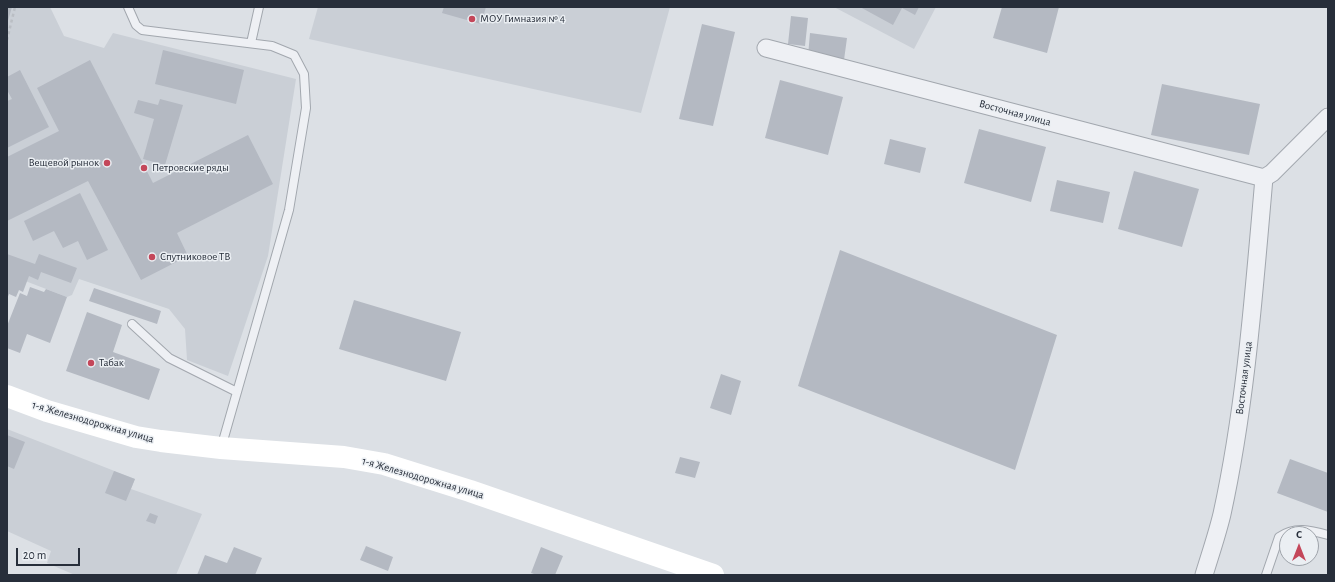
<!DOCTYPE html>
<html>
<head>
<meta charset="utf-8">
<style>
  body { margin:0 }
  #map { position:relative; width:1335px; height:582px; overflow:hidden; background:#dce0e5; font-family:"Alegreya Sans",sans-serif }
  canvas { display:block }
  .frame { position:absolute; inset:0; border:8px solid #272e3a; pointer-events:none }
  .north { position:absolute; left:1279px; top:526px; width:40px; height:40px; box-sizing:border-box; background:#ebeff3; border:1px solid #9da2a9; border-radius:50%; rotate:0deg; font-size:11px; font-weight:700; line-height:16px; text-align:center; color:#272e3a }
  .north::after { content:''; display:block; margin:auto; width:14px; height:18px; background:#c4475a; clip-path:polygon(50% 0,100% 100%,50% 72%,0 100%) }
  .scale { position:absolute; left:16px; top:548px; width:64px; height:18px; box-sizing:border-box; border:2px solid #272e3a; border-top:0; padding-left:5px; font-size:12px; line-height:14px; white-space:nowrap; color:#272e3a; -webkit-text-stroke:3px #ebeff3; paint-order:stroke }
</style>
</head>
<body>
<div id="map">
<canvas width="1335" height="582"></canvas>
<div class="frame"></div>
<div class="north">С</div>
<div class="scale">20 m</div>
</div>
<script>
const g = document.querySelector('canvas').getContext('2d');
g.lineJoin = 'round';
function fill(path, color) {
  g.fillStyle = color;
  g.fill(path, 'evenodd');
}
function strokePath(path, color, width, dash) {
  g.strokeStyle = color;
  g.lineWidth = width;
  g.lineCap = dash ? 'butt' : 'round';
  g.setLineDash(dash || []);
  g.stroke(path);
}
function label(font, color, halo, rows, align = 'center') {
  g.font = font + ' "Alegreya Sans",sans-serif';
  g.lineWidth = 3;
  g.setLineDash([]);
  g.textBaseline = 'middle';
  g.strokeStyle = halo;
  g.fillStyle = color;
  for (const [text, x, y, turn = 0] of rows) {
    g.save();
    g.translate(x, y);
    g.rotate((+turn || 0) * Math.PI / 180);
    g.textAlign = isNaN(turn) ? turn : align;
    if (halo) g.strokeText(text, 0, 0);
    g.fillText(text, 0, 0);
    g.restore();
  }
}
fill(new Path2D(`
  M7,7h43l14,29 40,12 9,-15 183,46 -28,177 -40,120 -41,-16 -2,-31 -16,-20 -90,-30 -7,16 -5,2 -60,-23z
  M318,7h352l-29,106 -332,-74z
  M834,7h102l-22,42z
  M7,429l128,50 -4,10 71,25 -26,61h-101l-28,-12 4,-12 -44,-20z`), '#cacfd6');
fill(new Path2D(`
  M7,7h5l-5,17z
  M444,7h42l-5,17 -39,-11z
  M860,7h59l-4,8 -13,-7 -9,17z
  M1002,7h57l-12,46 -54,-15z
  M791,16l17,2 -3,28 -17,-2z
  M702,24l33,8 -22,94 -34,-7z
  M810,33l37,5 -3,22 -36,-4z
  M163,50l81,20 -8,34 -81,-20z
  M90,60l63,123 95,-48 25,49 -96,49 11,23 -47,24 -53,-99 -81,40v-64l52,-26 -22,-43z
  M20,70l29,57 -42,21v-47l5,-2 -5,-9v-13z
  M780,80l63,17 -15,58 -63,-17z
  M1162,84l98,20 -11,51 -98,-20z
  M160,99l23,6 -18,60 -22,-6 11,-40 -20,-6 4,-13 20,5z
  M979,129l67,18 -15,55 -67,-19z
  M890,139l36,9 -6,25 -36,-9z
  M1134,171l65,18 -17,58 -64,-18z
  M1057,180l53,12 -7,31 -53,-12z
  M80,193l28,57 -21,10 -9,-19 -15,7 -9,-17 -21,10 -9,-20z
  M840,250l217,85 -42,135 -217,-84z
  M7,254l28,10 4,-10 38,14 -6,15 -30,-11 -3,8 -9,-4 -6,16 -4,-2 -3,7 -7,-3 -2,5z
  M30,287l14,5 2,-3 21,8 -17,46 -23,-9 -7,19 -13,-5v-22l13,-33 7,3z
  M94,288l67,23 -4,13 -68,-23z
  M354,300l107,32 -15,49 -107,-32z
  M87,312l35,13 -9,27 47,17 -11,31 -83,-29z
  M721,374l20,7 -10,34 -21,-7z
  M7,435l18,7 -11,27 -7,-3z
  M680,457l20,5 -5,16 -20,-5z
  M1290,459l38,14v39l-51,-19z
  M114,471l21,8 -9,22 -21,-8z
  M150,513l8,3 -3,8 -9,-3z
  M366,546l27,11 -5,14 -28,-11z
  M234,547l28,11 -7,17h-58l8,-20 22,8z
  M541,547l22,9 -8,19h-18l-6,-2z`), '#b4b9c2');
const service = new Path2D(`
  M128,7l8,18 6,5 130,16 22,9 10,19 2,34 -17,102 -68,238
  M251,43l8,-36
  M132,324l37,34 68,34
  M1266,575l13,-38c16,-11 31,-7 49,-2`);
const minor = new Path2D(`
  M766,48l498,130 8,-5 56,-56
  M1204,575c6,-20 13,-40 18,-61 24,-110 32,-223 42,-336`);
strokePath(service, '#a2a7ae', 10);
strokePath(minor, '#a2a7ae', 19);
strokePath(new Path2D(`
  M7,40l8,-33`), '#babec4', 2.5, [3, 3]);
strokePath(service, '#eef0f4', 8);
strokePath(minor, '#eef0f4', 17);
strokePath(new Path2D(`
  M7,396l40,15 89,26 25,4 60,7 123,9 40,7 86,27 243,84`), '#fff', 22);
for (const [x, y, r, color] of [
  [472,19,4,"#c4475a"],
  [107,163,4,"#c4475a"],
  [144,168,4,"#c4475a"],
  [152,257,4,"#c4475a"],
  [91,363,4,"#c4475a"]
]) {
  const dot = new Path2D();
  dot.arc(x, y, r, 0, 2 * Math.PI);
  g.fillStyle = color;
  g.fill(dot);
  strokePath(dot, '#ebeff3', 1.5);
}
label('11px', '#272e3a', '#ebeff3', [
  ["МОУ Гимназия № 4",480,19],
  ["Вещевой рынок",99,163,"right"],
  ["Петровские ряды",152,168],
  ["Спутниковое ТВ",160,257],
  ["Табак",99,363]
], 'left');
label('11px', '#272e3a', '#ebeff3', [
  ["Восточная улица",1015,113,15],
  ["Восточная улица",1244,378,-83],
  ["1-я Железнодорожная улица",93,422,16],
  ["1-я Железнодорожная улица",423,478,16]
]);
</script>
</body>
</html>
